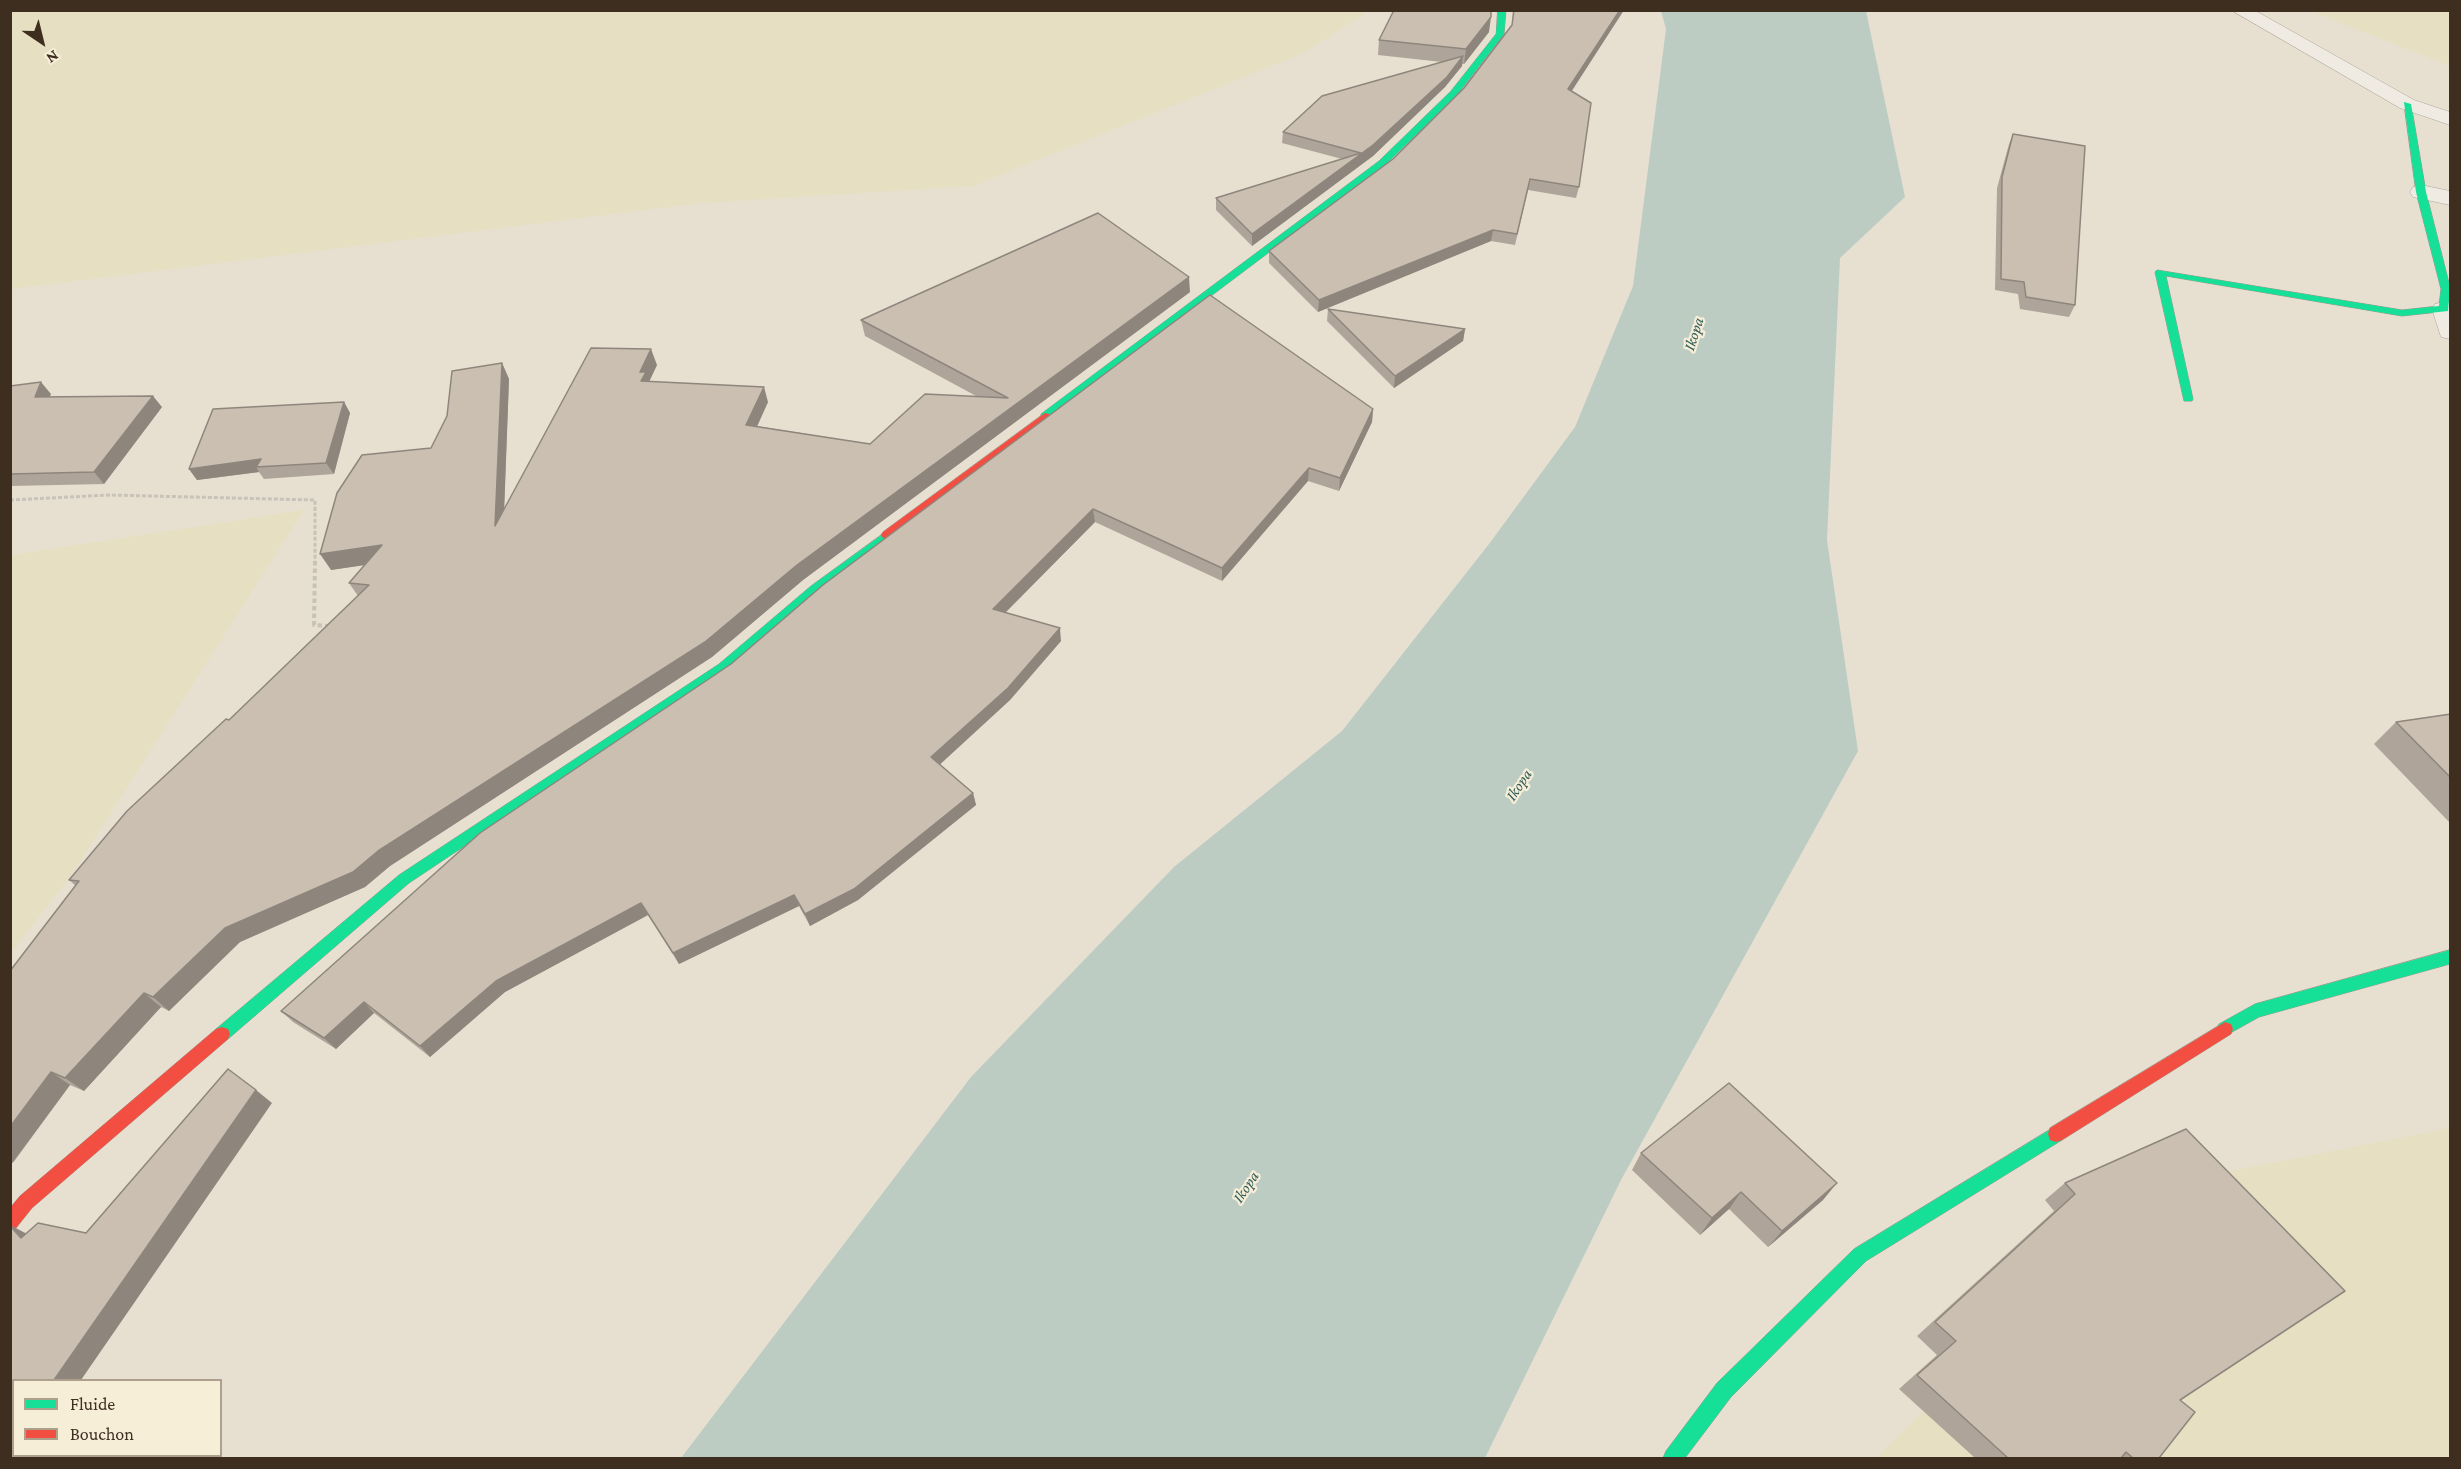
<!DOCTYPE html>
<html>
<head>
<meta charset="utf-8">
<style>
  body { margin:0 }
  #map { position:relative; width:2461px; height:1469px; overflow:hidden; background:#e7e0d1; font-family:"Crimson Pro",serif }
  canvas { display:block }
  .frame { position:absolute; inset:0; border:12px solid #3d2e20; pointer-events:none }
  .legend { position:absolute; left:12px; top:1379px; width:210px; height:78px; box-sizing:border-box; background:#f7eed8; border:2px solid #ada18e; margin:0; padding:8px 10px; list-style:none; font-size:18px; color:#3d2e20 }
  .legend li { display:flex; align-items:center; gap:12px; height:30px }
  .legend b { width:30px; border:2px solid #ada18e }
  .north { position:absolute; left:12px; top:12px; width:60px; height:60px; -webkit-text-stroke:4px #f7eed8; paint-order:stroke; rotate:145deg; font-size:16px; font-weight:700; line-height:24px; text-align:center; color:#3d2e20 }
  .north::after { content:''; display:block; margin:auto; width:21px; height:27px; background:#3d2e20; clip-path:polygon(50% 0,100% 100%,50% 72%,0 100%) }
</style>
</head>
<body>
<div id="map">
<canvas width="2461" height="1469"></canvas>
<div class="frame"></div>
<ul class="legend">
<li><b style="height:8px;background:#16e098"></b>Fluide</li>
<li><b style="height:8px;background:#f24e42"></b>Bouchon</li>
</ul>
<div class="north">N</div>
</div>
<script>
const g = document.querySelector('canvas').getContext('2d');
g.lineJoin = 'round';
function fill(path, color) {
  g.fillStyle = color;
  g.fill(path, 'evenodd');
}
function strokePath(path, color, width, dash) {
  g.strokeStyle = color;
  g.lineWidth = width;
  g.lineCap = dash ? 'butt' : 'round';
  g.setLineDash(dash || []);
  g.stroke(path);
}
function label(font, color, halo, rows, align = 'center') {
  g.font = font + ' "Crimson Pro",serif';
  g.lineWidth = 4.5;
  g.setLineDash([]);
  g.textBaseline = 'middle';
  g.strokeStyle = halo;
  g.fillStyle = color;
  for (const [text, x, y, turn = 0] of rows) {
    g.save();
    g.translate(x, y);
    g.rotate((+turn || 0) * Math.PI / 180);
    g.textAlign = isNaN(turn) ? turn : align;
    if (halo) g.strokeText(text, 0, 0);
    g.fillText(text, 0, 0);
    g.restore();
  }
}
fill(new Path2D(`
  M10,11l1,-1 1357,1 -64,42 -331,133 -271,17 -691,86z
  M2310,11h140v55z
  M304,510l-232,364 -61,79v-398z
  M2450,1128v330h-574l278,-272z`), '#e6dfc2');
fill(new Path2D(`
  M1661,11h205l39,186 -65,61 -13,282 31,211 -237,429 -136,278h-804l290,-381 203,-210 168,-136 147,-187 86,-117 58,-141 33,-257z`), '#bcccc2');
const street = new Path2D(`
  M2231,10h23l160,90 36,12v13l-50,-17z
  M2421,185l29,6v14l-37,-8 -3,-5 3,-5z
  M2444,302l6,1v36l-9,-2 -9,-28 3,-5z`);
const fast = new Path2D(`
  M1498,10h8l-2,24 -47,61 -72,70 -336,253h-8v-4l338,-253 72,-70 45,-57z
  M2404,102l7,2 15,88 24,95 -2,24 -46,5 -236,-40 27,123 -1,2h-8l-29,-129 2,-2 245,40 37,-4 2,-17 -25,-97z
  M887,531l6,4 -2,3 -72,54 -90,78 -320,213 -181,156 -6,2 -6,-2 -2,-5 2,-5 183,-154 320,-211 92,-78z
  M2450,950v14l-191,53 -34,19 -6,-2 -2,-5 2,-5 36,-20z
  M2056,1126l6,2 2,6 -2,6 -196,121 -135,136 -46,61h-22l3,-7 51,-68 137,-134z`);
const jam = new Path2D(`
  M1045,413l4,1v4l-158,120h-8l-2,-3 2,-3z
  M2225,1022l6,2 2,5 -2,5 -169,106 -6,2 -6,-2 -2,-6 2,-6z
  M222,1027l6,2 2,5 -2,5 -196,169 -16,20 -6,2v-22l10,-12 196,-167z`);
strokePath(street, '#ada599', 1);
strokePath(fast, '#9c958a', 1);
strokePath(jam, '#9c958a', 1);
strokePath(new Path2D(`
  M10,500l99,-5 206,5v62`), '#c8c2b9', 3, [4, 2]);
strokePath(new Path2D(`
  M315,561l-1,64 16,1`), '#c8c2b9', 4, [4.5, 3]);
fill(street, '#efebe3');
fill(fast, '#16e098');
fill(jam, '#f24e42');
fill(new Path2D(`
  M1513,10h111l-53,81 8,96 -3,11 -48,-8 -13,55 -24,-4 -173,71 -49,-49v-12l124,-92 71,-71 48,-62z
  M1489,32l-25,32h-2v2l-17,21 -72,69 -121,90 -36,-36v-12l126,-39 -60,-16 1,-11 159,-70 -64,-7 1,-15z
  M2013,134l62,171 -6,12 -49,-8 -2,-15 -23,-4 2,-102 12,-44z
  M1190,292l-387,288 -91,77 -322,209 -25,21 -125,55 -71,69 -8,-4 -77,84 -14,-6 -57,78 63,-277 -7,-6 160,-160 129,-124 -9,-13 15,-18 -33,5 171,-207 7,16 -5,129 153,-143 -8,16 119,21 -11,24 113,18 108,-47 -113,-61 -4,-16z
  M1328,309l137,20 -2,12 -69,47 -67,-67z
  M10,386l41,8 -2,3 113,10 -58,77 -94,2z
  M344,402l6,11 -16,61 -70,5 -5,-7 -62,8 -8,-11z
  M1373,409l-1,13 -33,69 -31,-10 -86,100 -127,-59 -90,91 56,28 -51,59 -70,64 33,29 3,12 -118,95 -48,26 -11,-20 -120,58 -31,-49 -143,77 -75,65 -56,-44 -38,36 -43,-27 -12,-11 450,-347 92,-79z
  M2451,714v110l-77,-80 22,-22z
  M2186,1129l-6,271 -21,58h-184l-76,-69 38,-34 -20,-19 137,-125 -9,-11 20,-17z
  M1641,1153l182,47 -55,47 -39,-38 -29,26 -68,-65z`), '#afa499');
fill(new Path2D(`
  M1620,10h4l-58,90 2,-11z
  M1491,17l-2,15 -25,32 2,-15z
  M1463,56l-1,10 -17,21 -72,69 -121,90v-12l121,-89z
  M1493,230l-2,11 -173,71 1,-12z
  M1189,277l1,15 -387,288 -91,77 -322,209 -25,21 -125,55 -71,69 -16,-14 72,-69 153,-77 419,-286z
  M1465,329l-2,12 -69,47 1,-12z
  M651,349l6,16 -8,17 -8,-1 -1,-9z
  M502,363l7,16 -6,163 -8,-16z
  M41,382l10,12 -7,14 -9,-11z
  M764,387l4,15 -17,38 -5,-15z
  M153,396l9,11 -58,77 -10,-12z
  M344,402l6,11 -16,61 -8,-11z
  M1373,409l-1,13 -33,69 1,-13z
  M261,459l-5,8 3,5 -62,8 -8,-11z
  M1309,468l-1,13 -86,100v-13z
  M1093,509l2,13 -99,100 -3,-13z
  M382,545l10,16 -61,9 -11,-16z
  M1060,628l1,13 -51,59 -75,69 -4,-12z
  M973,793l3,12 -118,95 -48,26 -5,-12z
  M794,895l5,11 -120,58 -6,-11z
  M641,903l7,12 -143,77 -75,65 -10,-11 76,-65z
  M144,993l17,14 -77,84 -19,-13z
  M364,1002l10,11 -38,36 -12,-11z
  M51,1072l19,13 -60,81v-39z
  M256,1090l16,13 -191,277h-27z
  M1837,1183l-14,17 -55,47 14,-16z
  M1741,1192l-12,17 -29,26 12,-17z
  M10,1225l19,10 -8,3z
  M14,1439v16h17l-3,3h-18v-15z`), '#8e867d');
const building = new Path2D(`
  M1394,10h97v7l-25,32 -87,-9z
  M1514,10h106l-52,79 23,14 -12,84 -49,-8 -13,55 -24,-4 -174,70 -50,-49 124,-92 71,-71 48,-63z
  M1463,56l-16,21 -74,68 -121,89 -36,-36 145,-45 -78,-21 39,-36z
  M2013,134l72,12 -10,159 -49,-8 -2,-15 -23,-3 1,-102z
  M1098,213l91,64 -392,288 -92,77 -327,209 -25,21 -128,56 -72,69 -9,-4 -79,85 -14,-6 -41,55v-156l69,-90 -10,-1 58,-69 99,-92 3,1 140,-135 -20,-2 33,-38 -62,9 17,-61 25,-38 69,-7 16,-32 5,-45 50,-8 -7,163 96,-178 60,1 -11,23h6l-5,9 123,6 -18,38 124,19 55,-50 83,4 -147,-78z
  M1210,295l163,114 -33,69 -31,-10 -87,100 -129,-59 -100,100 67,19 -52,60 -77,69 42,36 -119,96 -49,25 -11,-19 -121,58 -32,-50 -145,78 -76,65 -56,-44 -40,36 -43,-27 199,-178 251,-169 92,-79z
  M1328,309l137,20 -70,47z
  M41,382l-6,15 118,-1 -59,76 -84,2v-88z
  M344,402l-18,61 -70,4 5,-8 -72,10 24,-60z
  M2451,714v64l-55,-56z
  M228,1069l28,21 -202,290h-40v59l-4,4v-217l11,12 17,-15 48,10z
  M1729,1083l108,100 -55,48 -41,-39 -29,26 -71,-65z
  M2186,1129l159,162 -165,109 15,12 -36,46h-26l-7,-6 -5,6h-113l-91,-83 39,-34 -21,-19 140,-128 -10,-11z`);
fill(building, '#cbbfb2');
strokePath(building, '#8e867d', 1.5);
label('italic 16px', '#2f5d5a', '#f7eed8', [
  ["Ikopa",1694,334,-72],
  ["Ikopa",1519,785,-56],
  ["Ikopa",1246,1187,-56]
]);
</script>
</body>
</html>
